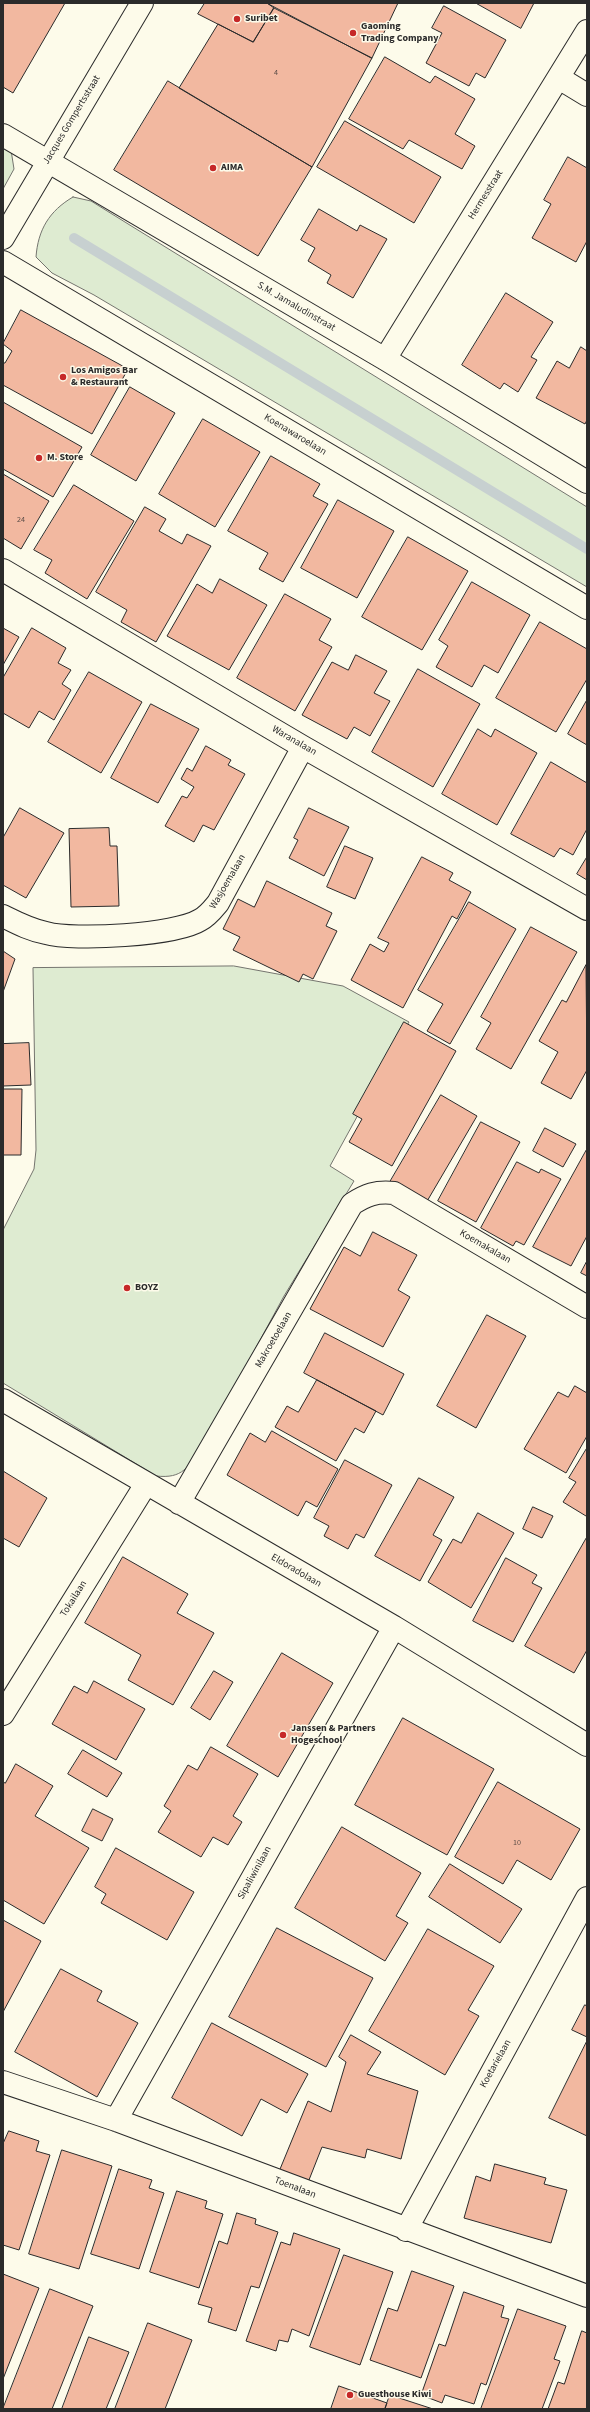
<!DOCTYPE html>
<html>
<head>
<meta charset="utf-8">
<style>
  body { margin:0 }
  #map { position:relative; width:590px; height:2412px; overflow:hidden; background:#fdfbea; font-family:"Source Sans 3",sans-serif }
  canvas { display:block }
  .frame { position:absolute; inset:0; border:4px solid #2b2b2b; pointer-events:none }
</style>
</head>
<body>
<div id="map">
<canvas width="590" height="2412"></canvas>
<div class="frame"></div>
</div>
<script>
const g = document.querySelector('canvas').getContext('2d');
g.lineJoin = 'round';
function fill(path, color) {
  g.fillStyle = color;
  g.fill(path, 'evenodd');
}
function strokePath(path, color, width, dash) {
  g.strokeStyle = color;
  g.lineWidth = width;
  g.lineCap = dash ? 'butt' : 'round';
  g.setLineDash(dash || []);
  g.stroke(path);
}
function label(font, color, halo, rows, align = 'center') {
  g.font = font + ' "Source Sans 3",sans-serif';
  g.lineWidth = 3;
  g.setLineDash([]);
  g.textBaseline = 'middle';
  g.strokeStyle = halo;
  g.fillStyle = color;
  for (const [text, x, y, turn = 0] of rows) {
    g.save();
    g.translate(x, y);
    g.rotate((+turn || 0) * Math.PI / 180);
    g.textAlign = isNaN(turn) ? turn : align;
    if (halo) g.strokeText(text, 0, 0);
    g.fillText(text, 0, 0);
    g.restore();
  }
}
const green = new Path2D(`
  M3,146l8,4 3,19 -11,20z
  M73,197l18,4 42,26 454,280v80l-493,-292 -42,-22 -16,-16c2,-27 13,-46 37,-60z
  M234,966l109,20 66,36 -79,144 24,15 -70,115 -82,151c-14,20 -19,32 -46,29l-153,-93v-153l31,-61 2,-19 -3,-182z`);
fill(green, '#deebd1');
strokePath(green, '#74746e', 1);
strokePath(new Path2D(`
  M74,238l513,311`), '#c7d0d0', 10);
const building = new Path2D(`
  M3,3h62l-52,90 -10,-6z
  M205,3h62l7,5 -21,34 -55,-28z
  M267,3h131l-26,55z
  M476,3h58l-13,25z
  M444,6l62,34 -21,38 -9,-5 -7,13 -43,-23 16,-30 -10,-5z
  M274,8l98,50 -60,109 -133,-79 39,-64 35,18z
  M385,57l45,26 5,-7 40,23 -20,35 20,12 -13,23 -53,-29 -6,9 -54,-30z
  M168,81l144,86 -54,89 -144,-86z
  M345,121l96,56 -27,46 -97,-56z
  M568,157l19,11v73l-11,21 -44,-24 19,-34 -7,-4z
  M319,209l38,22 3,-6 27,14 -34,59 -26,-15 4,-8 -23,-14 7,-13 -14,-8z
  M506,293l47,29 -22,35 6,3 -19,32 -14,-9 -4,6 -38,-24z
  M21,310l107,59 -36,65 -89,-49v-22h2l7,-12 -9,-7z
  M581,347l6,4v69l-2,4 -49,-26 21,-37 12,7z
  M130,387l45,26 -39,68 -45,-26z
  M3,402l79,45 -29,50 -50,-28z
  M203,419l57,33 -45,75 -56,-33z
  M271,456l49,28 -7,12 15,8 -45,78 -24,-13 9,-16 -40,-22z
  M3,474l46,27 -28,48 -18,-11z
  M74,485l60,36 -47,78 -42,-26 7,-13 -18,-10z
  M338,500l56,31 -37,67 -56,-30z
  M145,507l21,12 -7,12 23,13 5,-10 24,12 -55,96 -35,-20 6,-12 -31,-18z
  M408,537l60,34 -46,79 -60,-33z
  M220,579l47,26 -38,65 -62,-34 30,-52 15,9z
  M472,582l58,33 -32,58 -14,-8 -12,22 -36,-20 12,-21 -9,-6z
  M285,594l46,25 -12,21 13,7 -37,64 -58,-33z
  M540,622l47,27v30l-31,53 -60,-34z
  M3,628l16,9 -16,28z
  M32,628l34,20 -8,15 13,7 -9,14 9,6 -17,30 -15,-9 -10,17 -26,-15v-35z
  M356,655l31,16 -13,22 16,8 -20,35 -16,-9 -7,12 -45,-24 30,-53 16,8z
  M418,669l62,35 -47,83 -61,-35z
  M89,672l53,30 -41,71 -53,-31z
  M587,700v45l-19,-11z
  M151,704l48,25 -41,74 -47,-25z
  M478,729l13,8 4,-8 42,24 -40,72 -55,-31z
  M206,746l25,14 -3,5 17,9 -31,56 -11,-5 -9,17 -29,-16 17,-30 5,2 7,-11 -13,-8 6,-11 5,3z
  M551,762l36,21v46l-14,26 -13,-7 -6,9 -43,-23z
  M20,808l44,25 -38,65 -23,-13v-47z
  M309,808l40,19 -25,49 -35,-18 9,-18 -4,-2z
  M109,828l1,18h7l2,60 -48,1 -2,-78z
  M345,846l28,12 -18,41 -28,-12z
  M422,857l31,16 -4,7 22,12 -14,27 -5,-3 -49,92 -52,-28 19,-36 14,8 5,-9 -11,-5z
  M587,857v23l-10,-6z
  M267,881l65,32 -6,13 11,5 -24,48 -10,-5 -4,8 -66,-32 7,-13 -17,-8 15,-30 16,8z
  M469,902l47,27 -66,115 -23,-13 16,-27 -25,-14z
  M531,927l46,25 -66,117 -35,-20 15,-26 -10,-6z
  M3,951l12,8 -12,33z
  M586,965l1,105 -16,29 -30,-16 17,-31 -19,-11 23,-41 4,2z
  M404,1022l52,29 -64,115 -43,-24 13,-23 -9,-5z
  M29,1043l2,42 -28,1v-42z
  M3,1089h19l-1,66h-18z
  M441,1095l36,21 -51,87 -36,-21z
  M481,1122l39,20 -44,80 -38,-21z
  M545,1128l31,16 -13,23 -30,-16z
  M587,1149v87l-16,30 -38,-19z
  M517,1162l22,11 2,-4 20,10 -37,66 -8,-4 -3,5 -32,-18z
  M373,1232l44,23 -19,35 12,7 -27,50 -73,-38 34,-62 16,9z
  M587,1261v15l-6,-3z
  M487,1315l39,21 -50,92 -39,-22z
  M325,1333l79,41 -21,41 -79,-42z
  M317,1380l59,31 -12,22 -9,-5 -19,33 -61,-34 12,-21 11,6z
  M575,1386l12,7v43l-21,37 -42,-24 34,-57 10,5z
  M272,1431l66,38 -21,38 -11,-6 -8,15 -71,-41 23,-42 15,9z
  M587,1448v67l-1,1 -23,-14 13,-20 -7,-4z
  M345,1460l47,25 -28,53 -8,-4 -8,15 -24,-13 5,-10 -15,-8z
  M3,1471l44,27 -28,49 -16,-9z
  M419,1478l35,19 -21,38 9,5 -22,41 -45,-25z
  M533,1507l20,9 -11,22 -19,-9z
  M478,1513l36,20 -43,75 -43,-26 25,-43 8,4z
  M587,1537v113l-13,23 -49,-27z
  M123,1557l65,37 -11,19 37,20 -41,72 -45,-25 13,-25 -56,-32z
  M506,1558l31,17 -5,8 10,5 -29,54 -40,-21z
  M282,1653l51,30 -55,94 -51,-31z
  M214,1671l19,11 -23,38 -19,-12z
  M94,1681l51,28 -29,51 -64,-36 22,-38 13,7z
  M403,1718l91,51 -47,86 -92,-50z
  M211,1747l47,27 -25,42 9,6 -14,23 -15,-8 -12,20 -43,-25 13,-21 -7,-5 24,-41 9,5z
  M83,1750l39,23 -15,24 -39,-23z
  M16,1764l37,22 -18,30 54,32 -45,76 -41,-24v-118l2,1z
  M498,1782l82,47 -29,51 -34,-20 -14,24 -48,-27z
  M93,1809l20,10 -11,22 -20,-10z
  M342,1827l79,46 -25,43 12,7 -23,38 -90,-53z
  M116,1848l78,44 -27,48 -66,-37 5,-9 -11,-7z
  M450,1864l72,45 -22,34 -71,-46z
  M3,1920l38,21 -38,71z
  M277,1928l96,50 -47,89 -97,-50z
  M428,1929l66,37 -26,44 11,6 -34,59 -76,-44z
  M61,1969l41,22 -5,10 41,22 -41,74 -82,-45z
  M585,2005l2,1v31l-15,-7z
  M212,2023l96,51 -21,39 -26,-14 -19,37 -70,-38z
  M351,2035l30,17 -14,22 51,17 -17,68 -34,-10 -2,9 -43,-11 -15,38 -29,-11 30,-73 23,11 15,-50 -7,-5z
  M587,2041v95l-38,-18z
  M9,2131l30,10 -3,10 14,4 -31,95 -16,-5v-101z
  M62,2150l50,16 -33,103 -50,-15z
  M495,2164l51,14 -2,6 23,6 -16,53 -87,-25 12,-42 14,5z
  M119,2169l33,11 -3,8 15,5 -25,76 -48,-15z
  M177,2191l30,10 -2,7 18,6 -24,74 -49,-16z
  M237,2213l19,6 -1,5 23,8 -19,56 -8,-2 -15,45 -28,-9 4,-14 -14,-4 21,-63 8,3z
  M294,2233l46,16 -31,87 -17,-7 -4,13 -9,-2 -3,11 -30,-10 35,-99 9,3z
  M344,2255l49,17 -33,93 -50,-18z
  M412,2271l42,15 -33,92 -51,-18 18,-52 9,3z
  M3,2274l36,14 -36,91z
  M50,2289l43,17 -41,103h-49z
  M464,2292l40,14 -3,11 8,2 -23,66 -5,-2 -7,21 -29,-9 -3,8 -21,-8 18,-51 6,2z
  M518,2309l48,17 -12,33 6,2 -18,48h-61z
  M148,2323l44,17 -27,69h-50z
  M582,2331l5,2v76h-39l10,-27 6,2z
  M89,2337l40,15 -23,57h-44z
  M339,2386l48,17 -2,6h-54z
  M390,2395l43,14h-48z`);
fill(building, '#f2b8a0');
strokePath(building, '#2b2b2b', 1);
const street = new Path2D(`
  M559,78l28,17
  M3,135l382,224 202,123
  M3,262l584,346
  M385,359l202,-328
  M3,570l300,177 284,162
  M3,916c14,7 27,14 43,17 28,8 130,2 154,-13 8,-4 13,-11 18,-17l85,-156
  M3,1400l391,227 193,118
  M179,1503l173,-299c14,-9 24,-13 42,-11l193,114
  M3,1714l143,-230
  M3,2082l113,38 471,176
  M116,2120l278,-493
  M406,2230l181,-332`);
const secondary = new Path2D(`
  M3,238l139,-235`);
strokePath(street, '#2b2b2b', 24);
strokePath(secondary, '#2b2b2b', 24);
strokePath(street, '#fdfbea', 22);
strokePath(secondary, '#fdfbea', 22);
for (const [x, y, r, color] of [
  [237,19,4,"#c62828"],
  [353,33,4,"#c62828"],
  [213,168,4,"#c62828"],
  [63,377,4,"#c62828"],
  [39,458,4,"#c62828"],
  [127,1288,4,"#c62828"],
  [283,1735,4,"#c62828"],
  [350,2395,4,"#c62828"]
]) {
  const dot = new Path2D();
  dot.arc(x, y, r, 0, 2 * Math.PI);
  g.fillStyle = color;
  g.fill(dot);
  strokePath(dot, '#fdfbea', 1.5);
}
label('8px', '#5d4e48', null, [
  ["4",276,73],
  ["24",21,520],
  ["10",517,1843]
]);
label('bold 10px', '#2b2b2b', '#fdfbea', [
  ["Suribet",245,19],
  ["Gaoming",361,27],
  ["Trading Company",361,39],
  ["AIMA",221,168],
  ["Los Amigos Bar",71,371],
  ["& Restaurant",71,383],
  ["M. Store",47,458],
  ["BOYZ",135,1288],
  ["Janssen & Partners",291,1729],
  ["Hogeschool",291,1741],
  ["Guesthouse Kiwi",358,2395]
], 'left');
label('10px', '#2b2b2b', '#fdfbea', [
  ["Jacques Gompertsstraat",72,120,-59],
  ["Hermesstraat",486,195,-58],
  ["S.M. Jamaludinstraat",296,307,30],
  ["Koenawaroelaan",295,435,31],
  ["Waranalaan",294,741,30],
  ["Wasjoemalaan",228,882,-60],
  ["Koemakalaan",485,1247,30],
  ["Makroetoelaan",274,1340,-60],
  ["Eldoradolaan",296,1571,30],
  ["Tokailaan",74,1599,-58],
  ["Sipaliwinilaan",255,1873,-61],
  ["Koetarielaan",496,2064,-61],
  ["Toenalaan",295,2188,21]
]);
</script>
</body>
</html>
